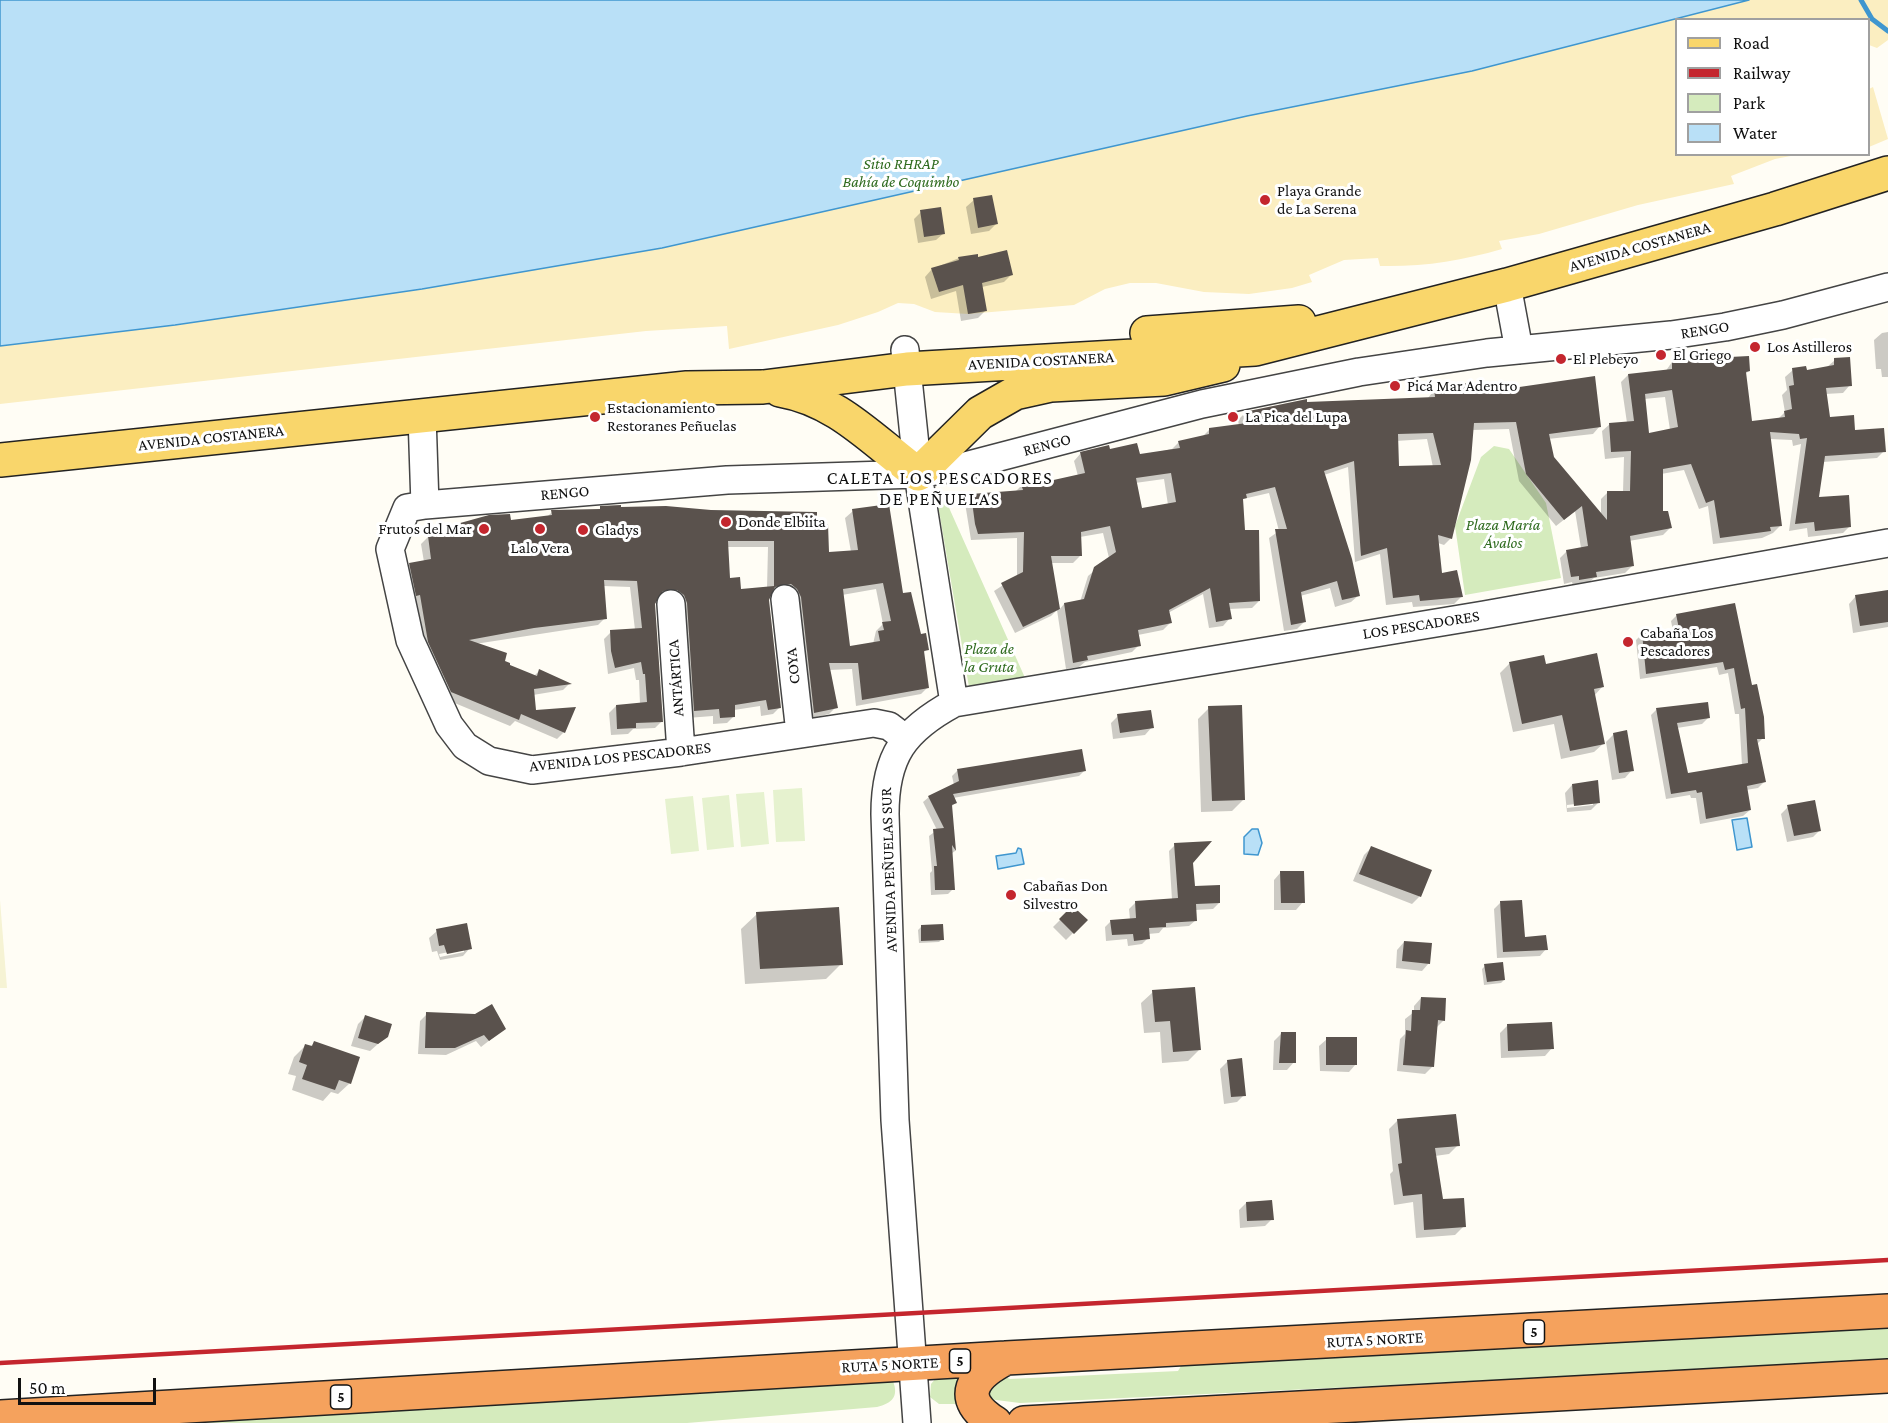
<!DOCTYPE html>
<html>
<head>
<meta charset="utf-8">
<style>
  body { margin:0 }
  #map { position:relative; width:1888px; height:1423px; overflow:hidden; background:#fffdf5; font-family:"Crimson Pro",serif }
  canvas { display:block }
  .legend { position:absolute; left:1675px; top:18px; width:195px; height:138px; box-sizing:border-box; background:#fff; border:2px solid #a0a0a0; margin:0; padding:8px 10px; list-style:none; font-size:18px; color:#111 }
  .legend li { display:flex; align-items:center; gap:12px; height:30px }
  .legend b { width:30px; border:2px solid #a0a0a0 }
  .scale { position:absolute; left:18px; top:1378px; width:138px; height:27px; box-sizing:border-box; border:3px solid #111; border-top:0; padding-left:8px; font-size:18px; line-height:21px; white-space:nowrap; color:#111; -webkit-text-stroke:4px #fff; paint-order:stroke }
</style>
</head>
<body>
<div id="map">
<canvas width="1888" height="1423"></canvas>
<ul class="legend">
<li><b style="height:8px;background:#f9d66b"></b>Road</li>
<li><b style="height:8px;background:#c4262e"></b>Railway</li>
<li><b style="height:16px;background:#d5ebbd"></b>Park</li>
<li><b style="height:16px;background:#b9e0f7"></b>Water</li>
</ul>
<div class="scale">50 m</div>
</div>
<script>
const g = document.querySelector('canvas').getContext('2d');
g.lineJoin = 'round';
function fill(path, color) {
  g.fillStyle = color;
  g.fill(path, 'evenodd');
}
function strokePath(path, color, width, dash) {
  g.strokeStyle = color;
  g.lineWidth = width;
  g.lineCap = dash ? 'butt' : 'round';
  g.setLineDash(dash || []);
  g.stroke(path);
}
function label(font, color, halo, rows, align = 'center') {
  g.font = font + ' "Crimson Pro",serif';
  g.lineWidth = 6;
  g.setLineDash([]);
  g.textBaseline = 'middle';
  g.strokeStyle = halo;
  g.fillStyle = color;
  for (const [text, x, y, turn = 0] of rows) {
    g.save();
    g.translate(x, y);
    g.rotate((+turn || 0) * Math.PI / 180);
    g.textAlign = isNaN(turn) ? turn : align;
    if (halo) g.strokeText(text, 0, 0);
    g.fillText(text, 0, 0);
    g.restore();
  }
}
fill(new Path2D(`
  M0,900l7,88h-7z`), '#f6f3d4');
fill(new Path2D(`
  M1494,446l15,3 37,54 15,75 -96,17 -10,-69 26,-69z
  M937,499l9,2 80,179 -57,7z
  M1888,1325v36l-868,42 -32,-4v-15l16,-8 6,3 168,-8 3,-5z
  M969,1376l-4,28h-26l-9,-7 1,-13 5,-6z
  M893,1381c6,16 -1,22 -16,26l-190,16h-608z`), '#d5ebbd');
fill(new Path2D(`
  M1749,0h139v40l-11,8 -8,-3 -1,-25h-192v134l120,1 -21,4 -44,17 3,8 -96,21 -99,29 -40,7 3,8c-41,12 -80,18 -122,17l-2,-8 -34,2 -35,15 3,7 -20,6 -43,6 -45,-2 -48,-9h-26l-25,6 -31,16 -106,9 -33,-2 -21,-8 -16,-1 -20,9 -40,13 -109,24 -2,-23 -81,5 -646,73v-58l175,-21 247,-36 240,-41 585,-132 225,-45z
  M1873,87l15,52 -19,8v-58z`), '#fbeec1');
fill(new Path2D(`
  M802,788l3,53 -29,1 -3,-52z
  M764,792l5,52 -28,3 -5,-53z
  M729,795l5,52 -27,3 -5,-52z
  M693,796l6,55 -28,3 -6,-55z`), '#e6f2cf');
const water = new Path2D(`
  M0,0h1749l-277,71 -225,45 -585,132 -240,41 -247,36 -175,21z
  M1747,818l5,29 -15,3 -5,-30z
  M1252,829h6l4,14 -4,12 -14,-1v-17z
  M1018,848l3,1 3,15 -26,5 -2,-13 20,-3z`);
fill(water, '#b9e0f7');
strokePath(water, '#3f96cf', 1.5);
fill(new Path2D(`
  M974,200l22,24 -7,7 -18,3 -5,-27z
  M921,212l23,21 -8,7 -18,3 -4,-24z
  M959,258l18,1 35,15 -8,8 -22,5 3,24 -7,7 -17,3 -5,-30 -25,8 -6,-22 7,-8z
  M1888,332v45h-6l-1,-8h-5l-2,-29 8,-7z
  M1835,360l15,25 -7,8 -18,1 4,25 55,32 -7,7 -54,4 -5,36 32,28 -7,7 -35,4 -1,-9 -18,3 12,-87 -8,2 -1,-6 -22,-1 11,86 -8,8 -11,5 -49,6 -5,-38 -9,3 -15,-39 -23,4v39l9,15 -7,7 -34,6 3,25 -7,7 -31,5 -6,5 -15,3 -1,-4 -8,2 -4,-26 7,-7 14,-3 -6,-37 -19,15 -37,-45 -10,-52 -37,1 -21,108 -7,7 -6,-2 3,32 20,22 -7,7 -41,3 -1,-5 -26,3 -6,-51 -25,8 -7,-95 -24,8 35,120 -8,7 -16,5 -5,-19 -30,8 4,26 -7,7 -13,2 -15,-93 10,-7 -10,-38 -26,6 1,33 15,69 -7,7 -23,1 1,9 -7,8 -14,2 -6,-34 -35,19 2,10 -7,7 -25,5 1,10 -7,7 -47,10 -6,5 -13,2 -9,-59 -6,6 -36,17 -21,-42 23,-15v-38l-46,2 -6,-37 7,-7 43,-4 7,-7h17l39,-9 -4,-15 7,-8 28,-2 30,5 33,-7 7,-7 23,-5 7,-7 30,-4 -1,-6 7,-7 61,-9 122,-6 7,-9 15,-1 4,-4 36,8 110,34 -7,8 -45,5 5,18 48,58v-16l7,-7h15l1,-35 -19,2 -3,-28 8,-7 17,-1 -6,-41 7,-7 37,-3 7,-10 77,9 -4,3 6,49 26,-3 8,-8 -3,-17 5,-5 -2,-13 8,-7 12,1 22,-4zM1665,397l5,33 -22,4 -4,-35zM1427,439l6,28h-35l-2,-26zM1164,479l4,26 -27,5 -6,-27zM1103,533l6,25 -21,18 -8,26 -16,2 -5,6 -8,-47h22l7,-7v-19z
  M601,508l215,13 11,32 24,-1 -6,-34 8,-7 49,84 25,54 -4,4 5,34 -7,7 -65,12 -4,-37 -23,1 7,37 -7,7 -22,5 -31,-129 -4,1 -4,10 12,106 -7,7 -12,2 -1,-10 -26,4v6l-7,7 -14,1v-8l-26,2 -16,-121 -10,-2 -6,4 -1,6 8,116 -7,7 -22,1 -5,5 -17,1 -2,-22 7,-7 24,-2 -1,-24h-3l-2,-12 -26,6 -4,-35 7,-7 24,-2 -5,-43 -27,-1 2,32 -7,7 -123,19 33,22 26,10 5,-5 30,13 -6,6 -30,5 2,16 29,21 -7,7 -42,-18 -5,5 -65,-27 -23,-49 -19,-79 7,-7 14,-2 -3,-18 7,-7 19,-3 7,-8 93,-9 5,-5 46,-1zM727,547h41l-1,41 -27,2 -11,-11zM876,589l7,35 -7,7 -3,13 -25,4 -6,-53z
  M1888,592v35l-35,6 -4,-29 7,-8z
  M1734,605l29,133 -6,6 8,37 -7,7 -12,2 4,20 -7,6 -43,8 -4,-26h-5l-1,-3 -24,4 -15,-84 6,-6 51,9 -6,6 -25,4 10,46 55,-9 -3,-51h-4l-7,-41 -9,2 -2,-8 -77,12 -4,-39 6,-6 31,-3 -2,-10 6,-6z
  M1543,657l2,9 57,21 -8,9 10,47 -10,9 -33,7 -7,-35 -41,8 -13,-59 9,-9z
  M1209,708l34,92 -11,11 -31,1 -3,-93z
  M1118,716l34,11 -7,8 -32,4 -2,-16z
  M1614,734l18,36 -7,8 -13,2 -6,-38z
  M1081,750l3,21 -5,5 -126,22 3,4 -5,5 4,44 -4,3 2,35 -5,5 -17,1 -1,-22 2,-2 -3,-35 8,-6 -14,-28 6,-5 25,-12 -2,-9 5,-5z
  M1572,785l27,17 -8,8 -24,2 -2,-19zM1593,802v3l-26,3v-3z
  M1788,807l32,23 -7,7 -26,5 -6,-28z
  M1175,845l17,18 1,24 26,16 -6,6 -18,1 1,10 -7,6 -26,2 -4,5 -11,1v4l-6,6 -14,2 -1,-7 -21,2 -1,-14 6,-6 19,-1 -1,-11 6,-6 37,-3 -3,-49z
  M1372,847l58,24 -11,26 -7,7 -59,-23 11,-26z
  M1281,872l22,30 -7,8h-22v-30z
  M1500,903l23,35 23,11 -6,7 -43,2 -3,-49z
  M1069,911l17,9 -20,20 -13,-13z
  M757,914l84,50 -15,15 -81,5 -4,-55z
  M921,927l21,12 -3,3 -20,1 -1,-13z
  M437,931l33,17 -7,8 -23,4 -3,-9 -5,1 -3,-14zM464,949v3l-24,5 -1,-3z
  M1404,942l25,21 -7,8 -26,-3 1,-18z
  M1485,966l19,14 -3,3 -17,2 -2,-16z
  M1153,992l46,58 -11,11 -26,2 -2,-31 -16,1 -3,-30z
  M1421,998l23,22 -8,8 -4,39 -7,7 -28,-3 3,-32 5,-5v-15l9,-7v-6z
  M427,1014l77,15 -23,18 -5,-6 -30,14 -28,-1 2,-33z
  M365,1017l22,19 -17,15 -19,-5 7,-22z
  M1507,1026l45,22 -7,8 -44,2 -1,-25z
  M1282,1033l12,29 -7,8h-14l1,-29z
  M1327,1039l29,25 -7,8 -29,-1 -1,-25z
  M314,1043l36,40 -12,11 -7,-2 -8,9 -31,-11 4,-14 -8,-2 6,-17 12,-12 4,2z
  M1228,1061l16,34 -7,7 -13,2 -4,-35z
  M1398,1120l60,25 -9,9 -14,2 6,45 23,25 -9,9 -39,3 -3,-36 -19,3 -4,-31 3,-3 -4,-42z
  M1246,1203l26,16 -7,7 -25,2 -1,-18z`), '#0003');
strokePath(new Path2D(`
  M1861,0l11,19 16,12`), '#3f96cf', 5);
fill(new Path2D(`
  M992,195l6,29 -20,4 -5,-30z
  M941,207l4,27 -21,3 -4,-27z
  M1007,250l6,25 -31,8 5,28 -19,3 -5,-29 -24,7 -8,-24 28,-8 -1,-3 20,-3v3z
  M1749,356l1,15 -4,1 6,49 33,-4 -1,-6 8,-2 -3,-23 5,-1 -2,-17 14,-2 1,4 27,-5v-7l16,-1 2,29 -26,2 4,29 24,-2 1,15 29,-2 2,24 -61,4 -6,41 30,-2 2,32 -36,4 -1,-9 -19,2 12,-86 -7,1 -1,-5 -29,-2 12,94 -12,1 1,4 -51,7 -6,-38 -8,3 -15,-39 -28,5v42h5l4,17 -42,8 4,30 -38,6 1,5 -18,3v-4l-8,1 -5,-27 22,-4 -6,-40 -18,14 -38,-46 -10,-52 -42,1 -3,37 -19,79 -14,-4 4,38 15,-3 6,27 -43,4 -1,-6 -26,3 -6,-50 -26,8 -7,-95 -30,10 28,88 8,37 -18,4 -5,-19 -36,11 5,30 -15,3 -16,-96h12l-12,-42 -29,7 1,4 -4,1 2,31h14l1,71 -31,2 3,16 -16,3 -6,-34 -41,22 3,13 -34,7 3,16 -54,10 1,4 -15,3 -9,-60 20,-4 10,-32 22,-15 -6,-26 -29,6 1,24h-31l9,53 -37,18 -22,-44 22,-11 1,-40 -46,2 -3,-10 -4,-30 52,-4 -2,-6 18,-3 1,2 45,-10 -5,-21 29,-7 1,4 27,-6 3,11 40,-6 -2,-7 31,-7v-6l38,-5 -3,-11 63,-13v3l128,-5 -1,-9 19,-2v-3l39,1v7l103,-15 6,51 -52,7 5,23 53,63v-29h23l1,-40 -20,1 -2,-29 25,-2 -6,-47 44,-5v-9zM1672,390l6,37 -29,6 -4,-39zM1433,433l8,32 -42,1 -1,-32zM1171,473l5,29 -34,6 -6,-30z
  M889,504l14,89 8,-1 10,42 5,-1 3,17 -5,1 5,37 -67,12 -4,-37h-29l9,45 -24,5 -13,-116 -4,-8 -6,-5 -16,3 -6,13 12,108 -13,2 -2,-10 -31,5v12l-15,1 -1,-9 -25,2 -7,-108 -3,-8 -7,-5 -14,1 -8,13 8,118 -27,1v5l-19,1 -1,-24 31,-3 -2,-28h-2l-2,-12 -26,6 -4,-17 -1,-21 32,-2 -5,-47 -33,-1 3,39 -73,9 -65,12 38,13 -2,8 5,2v2l27,11 2,-7 33,15 -38,5 2,21 40,-3 -11,26 -44,-19 -2,6 -68,-28 -23,-50 -8,-47 -4,1 -7,-33 22,-4 -3,-23 26,-4 -1,-7 36,-10 21,-1 1,6 41,-5 -1,-5 49,-1v-3l21,-1v2l45,-1 45,4 106,2v7h4v5h7l1,28 29,-2 -6,-41zM728,541h46v45l-33,3 -1,-12 -10,1zM883,583l8,38 -9,1 2,8 -6,1 2,10 -30,5 -7,-57z
  M1888,590v32l-28,4 -5,-31z
  M1735,603l17,82 5,-1 7,33 1,22h-8l9,43 -19,4 4,24 -45,9 -4,-27 -5,1 -1,-3 -25,4 -15,-86 52,-6 2,16 -33,5 11,50 60,-10 -3,-55 -4,1 -7,-41 -9,2 -2,-8 -77,12 -4,-41 37,-4 -3,-15z
  M1597,653l7,34 -10,2 11,55 -35,7 -8,-36 -40,9 -13,-62 35,-7 2,9z
  M1242,705l3,95 -33,1 -4,-95z
  M1151,710l3,18 -34,5 -3,-19z
  M1627,730l7,41 -15,2 -6,-40z
  M1082,749l4,22 -133,23 4,9 -5,2 4,46 -4,-6 3,45h-20l-1,-24h3l-4,-37 11,-1 -16,-32 31,-15 -2,-12z
  M1598,780l2,23 -26,3 -2,-22z
  M1815,800l6,31 -27,5 -7,-31z
  M1212,841l-19,22 2,23 25,-1v18l-24,1 1,17 -31,2v4l-17,1 1,11 -16,2 -1,-7 -21,1 -2,-15 26,-2 -1,-17 43,-3 -4,-55z
  M1371,846l61,24 -11,27 -62,-23z
  M1280,871h24l1,32h-24z
  M1522,900l3,37 21,-2 2,15 -45,2 -3,-51z
  M839,907l4,58 -83,4 -4,-57z
  M1069,909l3,4 4,-4 12,11 -14,14 -15,-15z
  M467,923l5,26 -25,5 -3,-9 -5,1 -3,-17z
  M943,924l1,16 -23,1v-16z
  M1404,941l28,2 -2,21 -28,-3z
  M1503,962l2,18 -18,2 -3,-18z
  M1195,987l6,63 -28,2 -3,-31 -15,1 -3,-32z
  M1421,997l25,1 -1,23 -7,-1 -4,47 -31,-2 3,-35 5,1 1,-21h8z
  M492,1004l14,25 -17,12 -5,-6 -29,13h-30l1,-36 49,2z
  M365,1015l27,9 -4,13 -10,7 -20,-6z
  M1552,1022l2,27 -46,2 -1,-27z
  M1281,1032h15v31h-17z
  M1326,1037h31v28h-31z
  M314,1041l46,16 -9,27 -12,-4 -4,10 -33,-11 5,-14 -8,-3 6,-18 7,2z
  M1242,1058l4,38 -15,1 -4,-37z
  M1456,1114l4,32 -25,2 8,51 21,-1 2,29 -42,3 -2,-36 -19,2 -5,-32 4,-1 -5,-44z
  M1272,1200l2,20 -27,1 -1,-19z`), '#5a524d');
const minor = new Path2D(`
  M1507,285l12,65
  M905,350l13,124 36,229
  M422,416l3,89
  M785,599l15,134
  M671,604l10,148
  M906,739l-17,-13 -15,-3 -193,29 -149,18 -43,-9 -24,-15 -16,-21 -39,-85 -20,-91 17,-41 18,-3 302,-25 191,-6 47,-8 237,-62 157,-32 128,-19 184,-18 54,-8 58,-12 105,-28
  M917,1423l-22,-303 -10,-306c0,-58 19,-84 69,-111l530,-88 404,-72`);
const major = new Path2D(`
  M1147,333l152,-11
  M780,390c58,10 93,51 138,84l62,-61 35,-20 36,-8 113,-6 59,-14
  M0,460l687,-72 76,-1 144,-18 348,-20 252,-64 268,-76 113,-36`);
const highway = new Path2D(`
  M0,1417l1006,-59 882,-47
  M995,1423c-40,-25 -22,-48 11,-65
  M1024,1423l864,-47`);
strokePath(minor, '#444', 30);
strokePath(major, '#222', 36);
strokePath(highway, '#222', 36);
strokePath(minor, '#fff', 27);
strokePath(major, '#f9d66b', 33);
strokePath(highway, '#f5a25d', 33);
strokePath(new Path2D(`
  M0,1363l1888,-103`), '#c4262e', 4.5);
for (const [x, y, r, color] of [
  [1265,200,6,"#c4262e"],
  [1755,347,6,"#c4262e"],
  [1661,355,6,"#c4262e"],
  [1561,359,6,"#c4262e"],
  [1395,386,6,"#c4262e"],
  [595,417,6,"#c4262e"],
  [1233,417,6,"#c4262e"],
  [726,522,6,"#c4262e"],
  [484,529,6,"#c4262e"],
  [540,529,6,"#c4262e"],
  [583,530,6,"#c4262e"],
  [1628,642,6,"#c4262e"],
  [1011,895,6,"#c4262e"]
]) {
  const dot = new Path2D();
  dot.arc(x, y, r, 0, 2 * Math.PI);
  g.fillStyle = color;
  g.fill(dot);
  strokePath(dot, '#fff', 2);
}
for (const [x, y, w] of [
  [1534,1332,21],
  [960,1361,21],
  [341,1397,21]
]) {
  const box = new Path2D();
  box.roundRect(x - w / 2, y - 12, w, 24, 4.5);
  g.fillStyle = '#fff';
  g.fill(box);
  strokePath(box, '#111', 1.5);
}
label('bold 15px', '#111', null, [
  ["5",1534,1332],
  ["5",960,1361],
  ["5",341,1397]
]);
label('italic 16px', '#2f6b1f', '#fff', [
  ["Sitio RHRAP",901,164],
  ["Bahía de Coquimbo",901,182],
  ["Plaza María",1503,525],
  ["Ávalos",1503,543],
  ["Plaza de",989,649],
  ["la Gruta",989,667]
]);
label('16px', '#111', '#fff', [
  ["Playa Grande",1277,191],
  ["de La Serena",1277,209],
  ["Los Astilleros",1767,347],
  ["El Griego",1673,355],
  ["El Plebeyo",1573,359],
  ["Picá Mar Adentro",1407,386],
  ["Estacionamiento",607,408],
  ["Restoranes Peñuelas",607,426],
  ["La Pica del Lupa",1245,417],
  ["Donde Elbiita",738,522],
  ["Frutos del Mar",472,529,"right"],
  ["Gladys",595,530],
  ["Lalo Vera",540,548,"center"],
  ["Cabaña Los",1640,633],
  ["Pescadores",1640,651],
  ["Cabañas Don",1023,886],
  ["Silvestro",1023,904]
], 'left');
label('16px', '#111', '#fff', [
  ["AVENIDA COSTANERA",1640,247,-16],
  ["RENGO",1705,330,-9],
  ["AVENIDA COSTANERA",1041,361,-3],
  ["AVENIDA COSTANERA",211,438,-6],
  ["RENGO",1047,445,-15],
  ["RENGO",565,493,-5],
  ["LOS PESCADORES",1421,625,-9],
  ["COYA",793,666,-96],
  ["ANTÁRTICA",676,678,-94],
  ["AVENIDA LOS PESCADORES",620,757,-6],
  ["AVENIDA PEÑUELAS SUR",889,870,-92],
  ["RUTA 5 NORTE",1375,1340,-3],
  ["RUTA 5 NORTE",890,1365,-3]
]);
g.letterSpacing = '1.5px';
label('18px', '#111', '#fff', [
  ["CALETA LOS PESCADORES",940,478],
  ["DE PEÑUELAS",940,499]
]);
g.letterSpacing = '0px';
</script>
</body>
</html>
